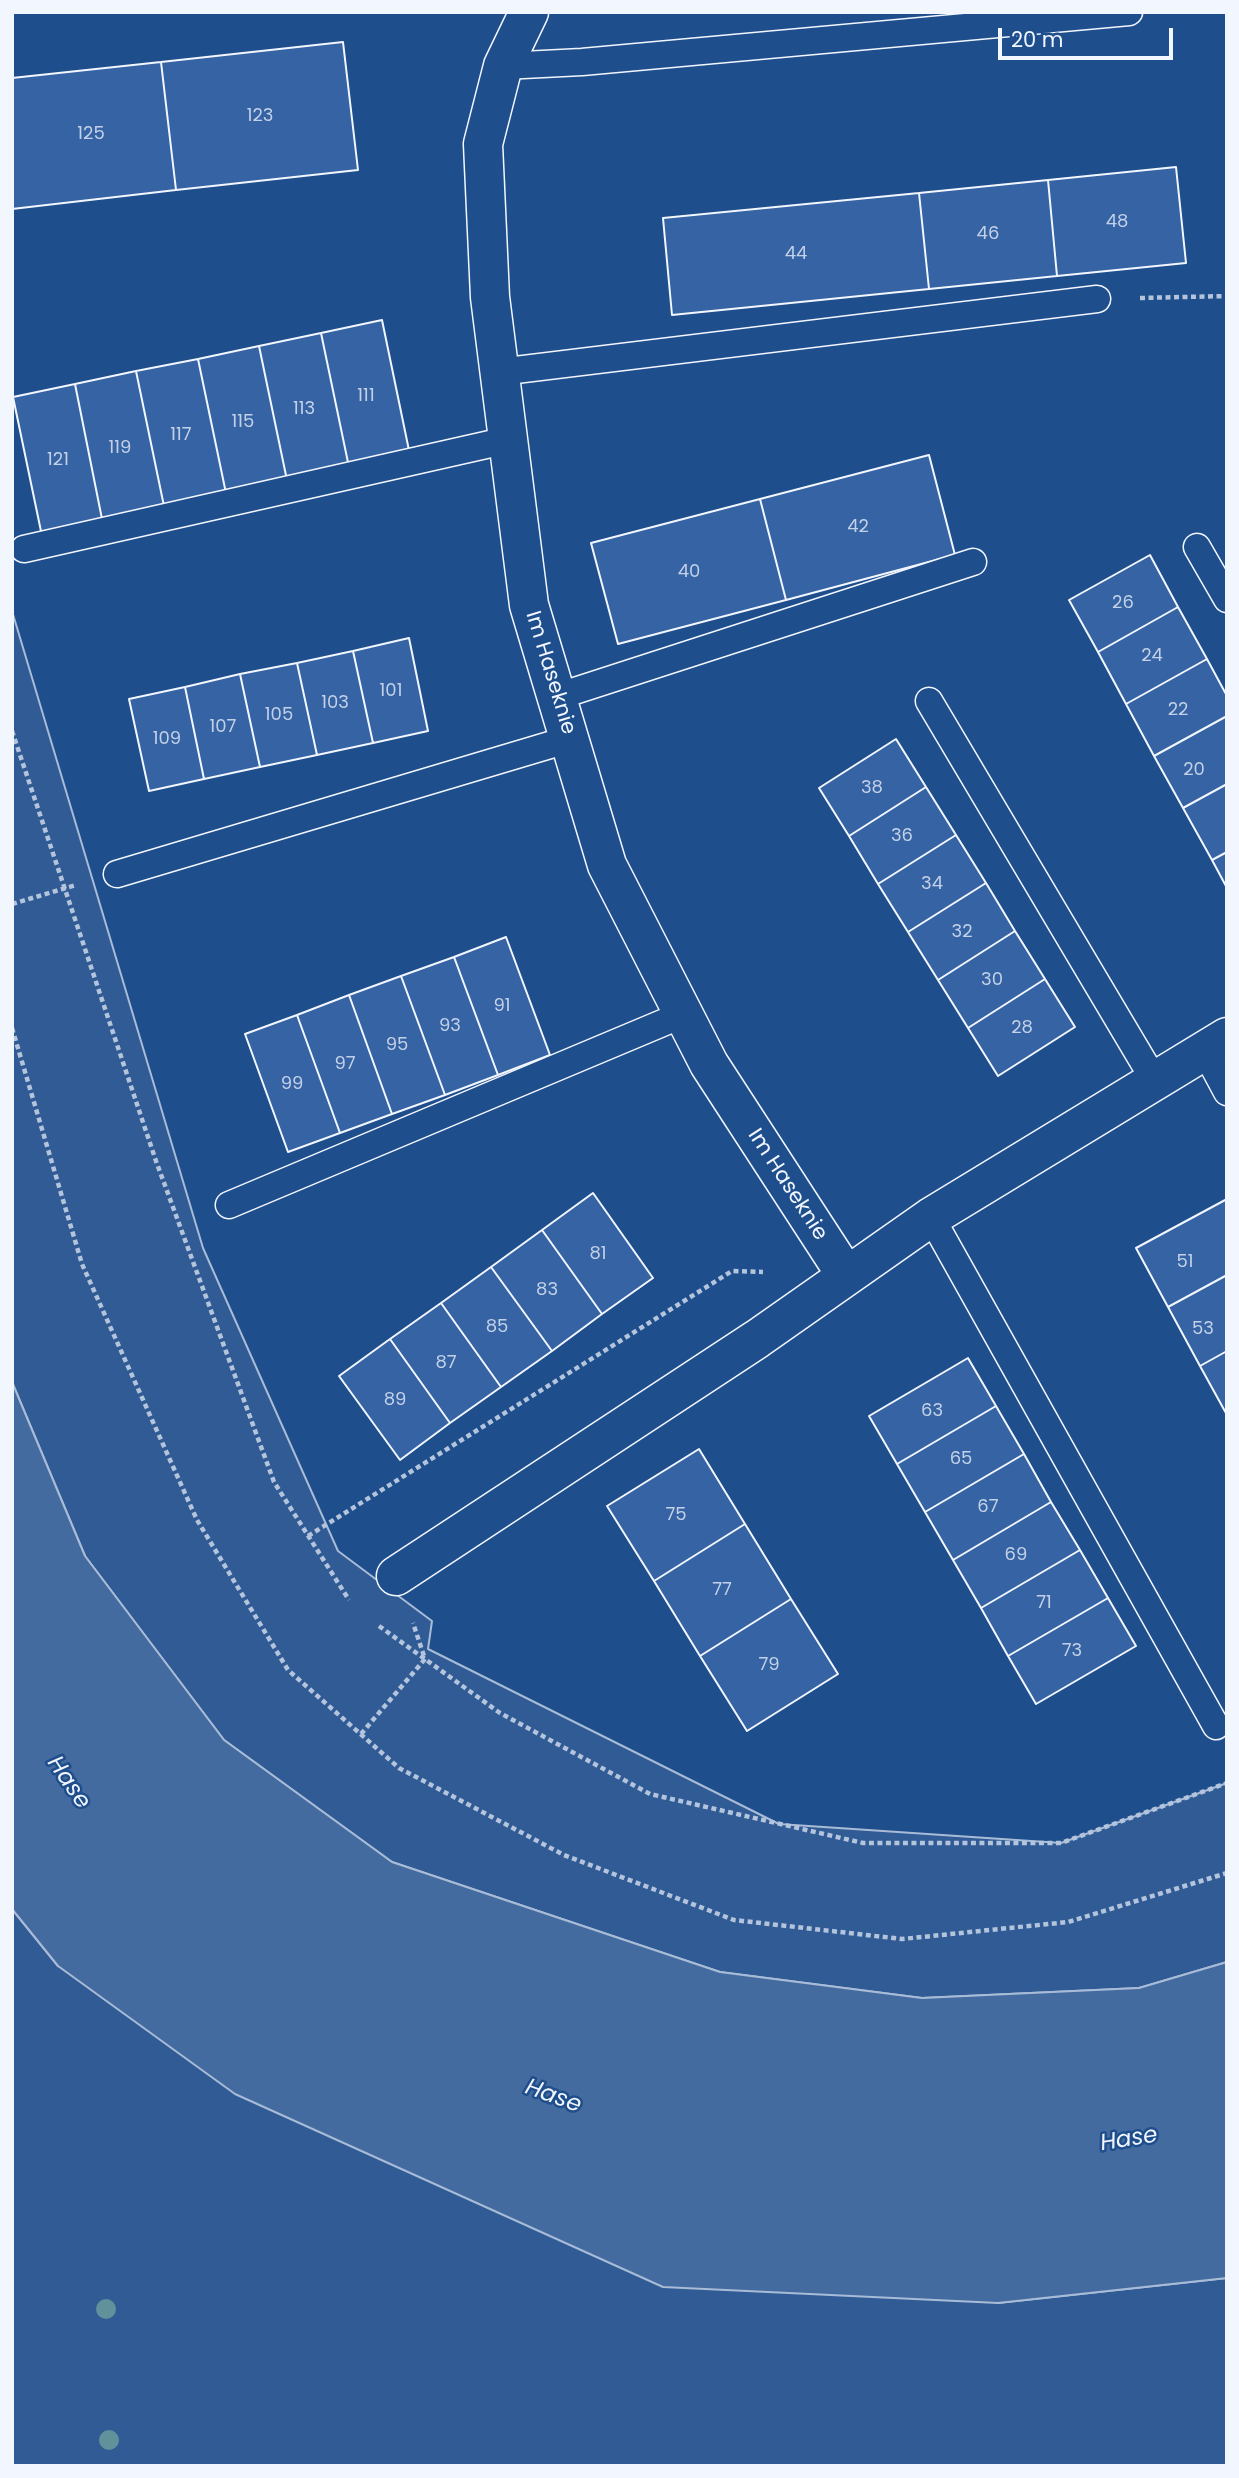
<!DOCTYPE html>
<html>
<head>
<meta charset="utf-8">
<style>
  body { margin:0 }
  #map { position:relative; width:1239px; height:2478px; overflow:hidden; background:#1f4e8c; font-family:Poppins,sans-serif }
  canvas { display:block }
  .frame { position:absolute; inset:0; border:14px solid #f2f6ff; pointer-events:none }
  .scale { position:absolute; left:998px; top:28px; width:175px; height:32px; box-sizing:border-box; border:4px solid #f2f6ff; border-top:0; padding-left:9px; font-size:21px; line-height:24px; white-space:nowrap; color:#f2f6ff; -webkit-text-stroke:5px #1f4e8c; paint-order:stroke }
</style>
</head>
<body>
<div id="map">
<canvas width="1239" height="2478"></canvas>
<div class="frame"></div>
<div class="scale">20 m</div>
</div>
<script>
const g = document.querySelector('canvas').getContext('2d');
g.lineJoin = 'round';
function fill(path, color) {
  g.fillStyle = color;
  g.fill(path, 'evenodd');
}
function strokePath(path, color, width, dash) {
  g.strokeStyle = color;
  g.lineWidth = width;
  g.lineCap = dash ? 'butt' : 'round';
  g.setLineDash(dash || []);
  g.stroke(path);
}
function label(font, color, halo, rows, align = 'center') {
  g.font = font + ' Poppins,sans-serif';
  g.lineWidth = 5;
  g.setLineDash([]);
  g.textBaseline = 'middle';
  g.strokeStyle = halo;
  g.fillStyle = color;
  for (const [text, x, y, turn = 0] of rows) {
    g.save();
    g.translate(x, y);
    g.rotate((+turn || 0) * Math.PI / 180);
    g.textAlign = isNaN(turn) ? turn : align;
    if (halo) g.strokeText(text, 0, 0);
    g.fillText(text, 0, 0);
    g.restore();
  }
}
const built = new Path2D(`
  M12,611l191,637 135,303 94,70 -4,28 351,175 282,19 166,-60v179l-88,26 -217,10 -202,-26 -328,-110 -168,-122 -139,-184 -73,-174z
  M12,1909l46,57 940,337 229,-25v188h-1215z`);
fill(built, '#305b95');
strokePath(built, '#a8bbd7', 2);
const water = new Path2D(`
  M12,1382l73,174 139,184 168,122 328,110 202,26 217,-10 88,-26v316l-229,25 -335,-16 -428,-193 -177,-128 -46,-57z`);
fill(water, '#446ba0');
strokePath(water, '#a8bbd7', 2);
const building = new Path2D(`
  M343,42l15,128 -182,20 -15,-128z
  M161,62l15,128 -164,19v-131z
  M1176,167l10,96 -129,13 -9,-96z
  M1048,180l9,96 -128,13 -10,-96z
  M919,193l10,96 -257,26 -9,-97z
  M382,320l29,140 -61,12 -29,-139z
  M321,333l29,139 -62,13 -29,-139z
  M259,346l29,139 -61,13 -29,-139z
  M198,359l29,139 -62,13 -29,-140z
  M136,371l29,140 -62,13 -28,-140z
  M75,384l28,140 -61,12 -29,-139z
  M929,455l26,100 -169,45 -26,-101z
  M760,499l26,101 -168,44 -27,-101z
  M1150,555l28,52 -80,45 -29,-52z
  M1178,607l29,52 -81,45 -28,-52z
  M409,638l19,93 -55,12 -20,-92z
  M353,651l20,92 -56,12 -20,-92z
  M1207,659l20,37v20l-73,40 -28,-52z
  M297,663l20,92 -57,12 -20,-93z
  M240,674l20,93 -56,12 -19,-92z
  M185,687l19,92 -55,12 -20,-92z
  M1227,716v68l-44,24 -29,-52z
  M896,739l30,48 -77,49 -30,-48z
  M1227,784v68l-15,8 -29,-52z
  M926,787l30,48 -78,49 -29,-48z
  M956,835l30,48 -78,49 -30,-48z
  M1227,852v36l-15,-28z
  M986,883l29,48 -77,49 -30,-48z
  M1015,931l30,48 -77,49 -30,-48z
  M506,937l44,118 -52,20 -44,-118z
  M454,957l44,118 -53,20 -44,-119z
  M401,976l44,119 -53,19 -43,-119z
  M1045,979l30,48 -77,49 -30,-48z
  M349,995l43,119 -52,19 -43,-118z
  M297,1015l43,118 -52,19 -43,-118z
  M593,1193l60,85 -51,36 -60,-84z
  M1227,1199v76l-59,32 -32,-59z
  M542,1230l60,84 -50,37 -61,-84z
  M491,1267l61,84 -51,36 -60,-84z
  M1227,1275v76l-27,15 -32,-59z
  M441,1303l60,84 -51,36 -60,-84z
  M390,1339l60,84 -50,37 -61,-84z
  M1227,1351v64l-27,-49z
  M968,1358l28,48 -99,58 -28,-48z
  M996,1406l28,48 -99,58 -28,-48z
  M699,1449l46,75 -91,57 -47,-75z
  M1024,1454l27,48 -98,58 -28,-48z
  M1051,1502l29,48 -99,58 -28,-48z
  M745,1524l46,75 -91,57 -46,-75z
  M1080,1550l28,48 -100,58 -27,-48z
  M1108,1598l28,48 -100,58 -28,-48z
  M791,1599l47,75 -91,57 -47,-75z`);
fill(building, '#3563a3');
strokePath(building, '#f2f6ff', 2);
const service = new Path2D(`
  M503,66l79,-4 547,-50
  M499,372l598,-73
  M1197,547l30,52
  M24,549l484,-109
  M556,697l417,-135
  M929,701l227,382
  M117,874l453,-135
  M1205,1051l22,41
  M229,1205l455,-191
  M931,1217l285,509`);
const minor = new Path2D(`
  M529,12l-26,54 -20,78 7,153 39,308 78,260 102,199 137,211
  M396,1576l361,-237 174,-122 296,-180`);
strokePath(service, '#f2f6ff', 29);
strokePath(minor, '#f2f6ff', 41);
strokePath(new Path2D(`
  M1140,298l87,-2
  M12,731l144,430 118,321 75,118
  M12,904l64,-19
  M12,1028l70,236 115,256 91,150 111,98 165,87 170,65 168,19 166,-17 159,-49
  M308,1536l424,-265 31,1
  M379,1626l121,87 150,81 213,49h198l166,-60
  M361,1734l64,-75 -12,-36`), '#b3c4dc', 4.5, [5, 3.5]);
strokePath(service, '#1f4e8c', 26);
strokePath(minor, '#1f4e8c', 38);
g.fillStyle = '#61919a';
for (const [x, y] of [
  [106,2309],
  [109,2440]
]) {
  g.beginPath();
  g.arc(x, y, 10, 0, 2 * Math.PI);
  g.fill();
}
label('18px', '#c3d1e8', null, [
  ["123",260,116],
  ["125",91,134],
  ["48",1117,222],
  ["46",988,234],
  ["44",796,254],
  ["111",366,396],
  ["113",304,409],
  ["115",243,422],
  ["117",181,435],
  ["119",120,448],
  ["121",58,460],
  ["42",858,527],
  ["40",689,572],
  ["26",1123,603],
  ["24",1152,656],
  ["101",391,691],
  ["103",335,703],
  ["22",1178,710],
  ["105",279,715],
  ["107",223,727],
  ["109",167,739],
  ["20",1194,770],
  ["38",872,788],
  ["36",902,836],
  ["34",932,884],
  ["32",962,932],
  ["30",992,980],
  ["91",502,1006],
  ["93",450,1026],
  ["28",1022,1028],
  ["95",397,1045],
  ["97",345,1064],
  ["99",292,1084],
  ["81",598,1254],
  ["51",1185,1262],
  ["83",547,1290],
  ["85",497,1327],
  ["53",1203,1329],
  ["87",446,1363],
  ["89",395,1400],
  ["63",932,1411],
  ["65",961,1459],
  ["67",988,1507],
  ["75",676,1515],
  ["69",1016,1555],
  ["77",722,1590],
  ["71",1044,1603],
  ["73",1072,1651],
  ["79",769,1665]
]);
label('21px', '#f2f6ff', '#1f4e8c', [
  ["Im Haseknie",550,673,73],
  ["Im Haseknie",787,1185,57]
]);
label('italic 23px', '#f2f6ff', '#1f4e8c', [
  ["Hase",68,1783,56],
  ["Hase",553,2097,20],
  ["Hase",1129,2140,-9]
]);
</script>
</body>
</html>
